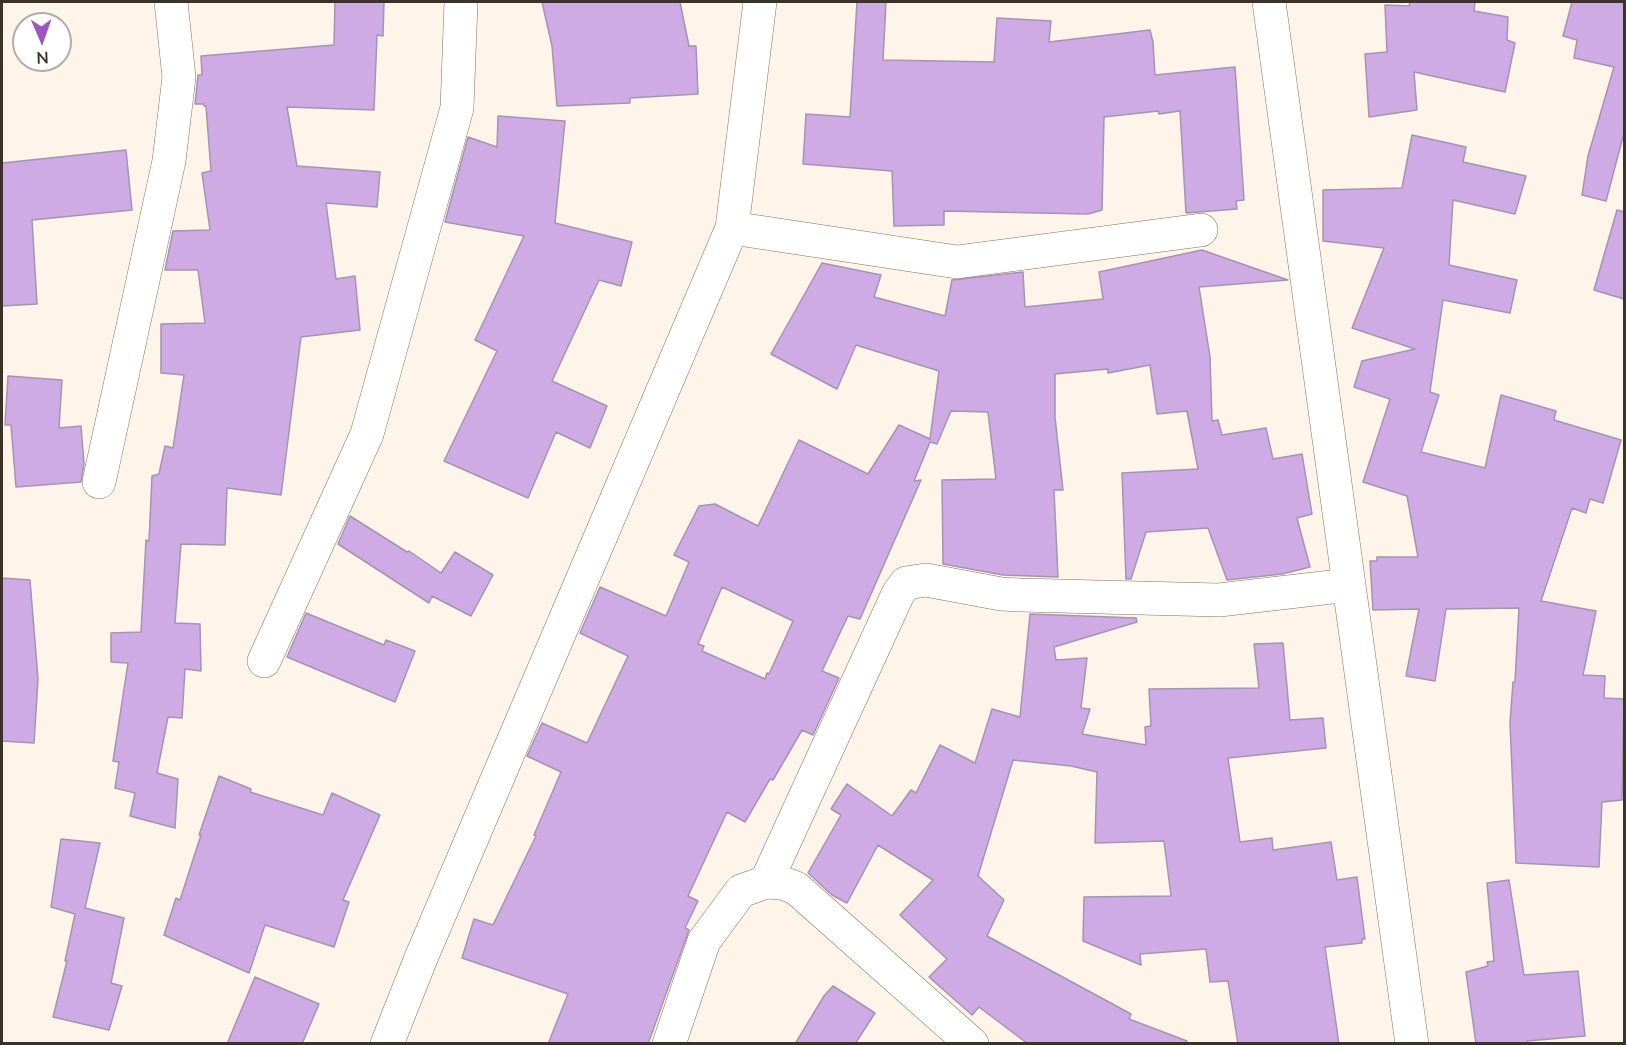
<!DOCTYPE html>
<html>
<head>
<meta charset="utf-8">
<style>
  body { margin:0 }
  #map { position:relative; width:1626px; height:1045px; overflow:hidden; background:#fef4e9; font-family:Lato,sans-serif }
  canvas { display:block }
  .frame { position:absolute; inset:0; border:3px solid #3c3328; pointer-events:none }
  .north { position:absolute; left:12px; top:12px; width:60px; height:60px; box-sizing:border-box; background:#fff; border:2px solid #b1ada9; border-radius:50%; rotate:178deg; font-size:16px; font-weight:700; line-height:24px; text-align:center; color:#3c3328 }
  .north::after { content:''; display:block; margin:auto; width:21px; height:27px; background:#9d54c7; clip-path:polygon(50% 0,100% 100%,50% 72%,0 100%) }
</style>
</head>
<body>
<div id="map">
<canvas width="1626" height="1045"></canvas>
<div class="frame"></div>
<div class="north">N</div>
</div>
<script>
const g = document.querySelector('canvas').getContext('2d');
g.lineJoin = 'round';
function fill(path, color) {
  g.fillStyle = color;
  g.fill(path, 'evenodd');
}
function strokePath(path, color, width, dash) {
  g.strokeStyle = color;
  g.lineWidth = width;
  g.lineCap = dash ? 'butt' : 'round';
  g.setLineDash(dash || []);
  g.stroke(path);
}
const building = new Path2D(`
  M335,2h49l-1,34 -6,-1 -3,75 -87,-3 10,59 83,6 -3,35 -51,-4 10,76 19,-3 5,54 -59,7 -20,158 -54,-7 -2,57 -44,-1 -6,79 25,1 1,47 -16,-2 -3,49 -14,-1 -11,56 21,6 -3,49 -45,-12 5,-23 -20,-5 4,-26 -6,-1 15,-98 -17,-1v-29l30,-1 5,-92 3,1 3,-65 7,-2 6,-28 8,2 11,-73 -23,-2v-49l44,-1 -7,-53h-33l8,-39 37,-1 -8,-57 9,-2 -5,-65h-2v-2h-9l3,-29h4l-1,-19 133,-11z
  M542,2h138l9,44h7l2,48 -68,4v5l-73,3 -5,-60z
  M857,2h29l-3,58 111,2 3,-44 54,3 -2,21 101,-12 3,12 2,33 80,-8 9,133 -8,1 1,8 -51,4 -6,-102 -21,3 -1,-3 -54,6 -2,93 -14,4 -144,-3v14l-50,1 -2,-55 -89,-7 3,-50 44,3z
  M1410,2h65l-1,9 34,6 -1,23 8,3 -10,49 -91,-20 3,38 -48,7 -4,-63 22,-2 -2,-47 24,1z
  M1572,2h52v131l-18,68 -24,-6 6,-39 26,-89 -40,-9 3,-18 -14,-4z
  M498,116l67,5 -10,102 77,19 -11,44 -22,-6 -47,101 55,25 -17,42 -34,-16 -28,66 -84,-37 53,-110 -22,-11 49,-104 -79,-14 23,-85 29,10z
  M1412,135l54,12 -3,15 63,14 -11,38 -62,-14 -4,65 68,15 -7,33 -67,-13 -13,92 9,3 -18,57 64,16 16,-73 55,16 -2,9 67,20 -18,63 -13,-4 -4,14 -14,-5 -31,93 55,10 -13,64 22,1 -1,22 20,1 -2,101 -20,2 -3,65 -83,-4 -6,-140 3,-41h2l4,-74 -73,1 -11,72 -29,-5 13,-67 -46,1 -3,-49h7v-4h41l-11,-61 -44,-14 27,-83 -36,-12 8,-26 53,-12 -63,-21 32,-80 -61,-7v-51l79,-2z
  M126,150l6,60 -100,10 5,84 -35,2v-143z
  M1617,210l7,2v87l-30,-9z
  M1202,250l86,30 -89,7 11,70 2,64 6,-1 4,15 44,-7 7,31 29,-5 10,60 -15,4 13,49 -28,7 -55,6 -19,-52 -62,4 -15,47h-5l-4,-106 76,-4 -11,-58 -30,3 -7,-49 -42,8v-4l-53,5v43l8,73h-9l4,87 -55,-2 -60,-11 -1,-84 54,-1 -8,-67 -37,-1 -14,33 -7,-2 -16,39 7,-1 -61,139 -12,-3 -26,55 17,7 -26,57 -11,-5 -29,50 -3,-1 -25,43 -18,-10 -39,84 10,5 -13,27 4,2 -41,114h-100l20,-50 -106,-36 12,-39 19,6 43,-89 -2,-1 27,-63 -34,-16 15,-33 45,20 41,-87 -48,-23 20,-46 66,29 23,-54 -15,-7 25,-49 16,-2 43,22 41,-86 69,34 31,-49 31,14 9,-68 -83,-26 -19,44 -66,-35 51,-91 59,12 -7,22 71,19 7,-36 71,-8 2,35 78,-8 -4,-27zM722,587l71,34 -24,53 -2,-1 -2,6 -63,-28 2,-5 -6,-2z
  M8,376l54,4 -3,48 22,-2 3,38 -3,18 -65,5 -5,-62h-6z
  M350,516l57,36 2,-1 32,22 14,-21 38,23 -22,41 -39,-20 -3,7 -91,-59z
  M2,578l28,2 8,99 -4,64 -32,-2z
  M306,613l78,32 2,-5 29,11 -20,51 -108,-45z
  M1030,614l106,4 1,4 -83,25 2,13 31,-2 -6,50 9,1 -8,25 64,11 -1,-18 6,-1 -2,-37 110,-1 -5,-44 29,-1 7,77 33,-2 3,30 -98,10 12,84 32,-4 1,12 58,-8 6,38 20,-3 8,62h-3v4l-37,4 14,97h-101l-10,-63 -18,1 -4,-33 -66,5 1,11 -58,-24 1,-44 87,-1 -7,-55 -69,2 2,-71 -26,-6 -58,-6 -35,116 26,24 -17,36 144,78 -2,5 58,22 -1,3h-158l-49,-37 -7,8 -43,-38 18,-18 -47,-44 33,-35 -55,-35 -31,58 -15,-8 -24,-22 33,-58 -10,-6 16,-25 45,32 19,-26 5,3 24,-48 35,18 17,-54 28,8z
  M219,776l32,13 -1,3 73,23 9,-22 48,22 -37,85 6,2 -15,45 -69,-22 -16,48 -85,-38 12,-37 4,2 21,-65h-2z
  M61,839l39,4 -15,65 39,10 -13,65 11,3 -13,44 -56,-13 14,-56h-2l10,-47 -24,-7z
  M1509,880l15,95 54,-4 7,65 -58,5v3h-51l-10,-72 22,-6 -1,-4 7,-1 -7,-78z
  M255,977l64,27 -17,40h-75z
  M833,986l42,27 -20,31h-60l29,-48z`);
fill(building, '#ceabe5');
strokePath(building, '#a494b0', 1.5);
const minor = new Path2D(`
  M1269,2l143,1042
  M732,228l225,34 244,-32
  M99,482l70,-321 10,-84 -8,-75
  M264,661l103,-227 90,-326 4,-106
  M766,882l132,-288 8,-11 20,-3 75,14 19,1 199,5 130,-15
  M387,1044l34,-86 311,-730 28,-226
  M669,1044l35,-103 37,-50 25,-9 16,1 14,5 176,156`);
strokePath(minor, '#87735a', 34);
strokePath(minor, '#fff', 33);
</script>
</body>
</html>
